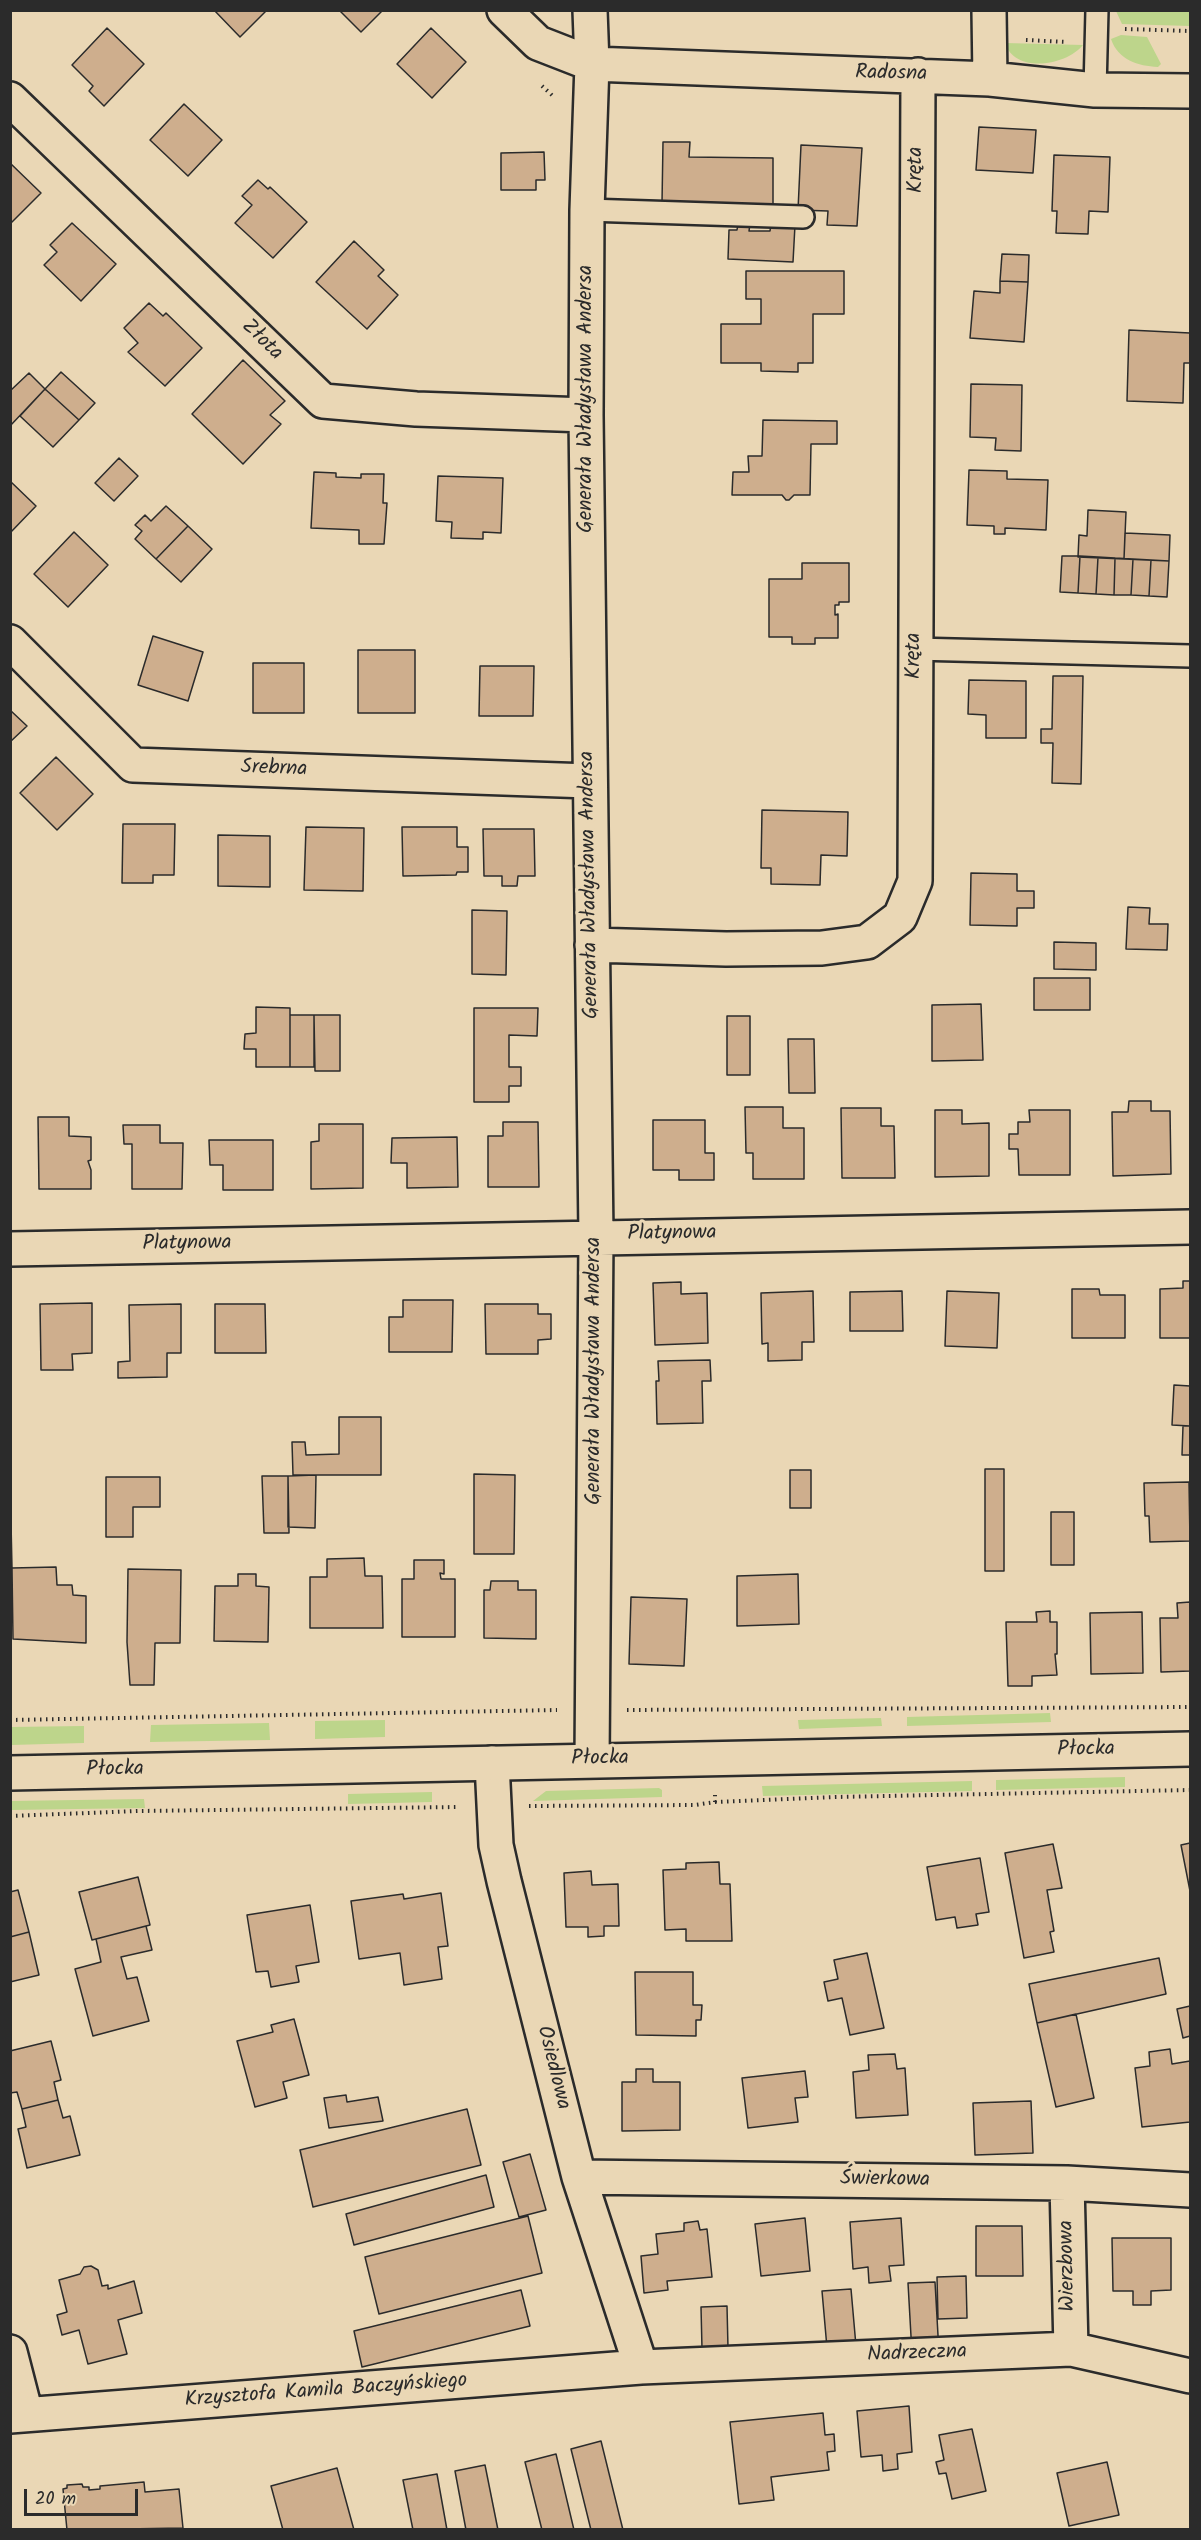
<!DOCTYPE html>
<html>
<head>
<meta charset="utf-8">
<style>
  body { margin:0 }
  #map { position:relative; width:1201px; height:2540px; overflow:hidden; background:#ead7b5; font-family:Kalam,sans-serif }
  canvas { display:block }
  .frame { position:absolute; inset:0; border:12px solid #2b2b2b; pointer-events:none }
  .scale { position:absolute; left:24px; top:2489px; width:114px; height:27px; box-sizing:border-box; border:3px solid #2b2b2b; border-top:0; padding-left:8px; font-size:18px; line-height:21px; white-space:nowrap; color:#2b2b2b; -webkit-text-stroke:4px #ead7b5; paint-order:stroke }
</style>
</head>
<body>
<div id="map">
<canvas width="1201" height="2540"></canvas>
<div class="frame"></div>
<div class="scale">20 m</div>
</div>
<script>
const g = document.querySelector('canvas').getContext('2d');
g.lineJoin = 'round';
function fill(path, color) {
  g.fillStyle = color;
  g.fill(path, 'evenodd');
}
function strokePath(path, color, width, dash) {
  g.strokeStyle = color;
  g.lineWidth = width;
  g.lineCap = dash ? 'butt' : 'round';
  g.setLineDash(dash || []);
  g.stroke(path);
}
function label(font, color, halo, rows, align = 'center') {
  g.font = font + ' Kalam,sans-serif';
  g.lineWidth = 6;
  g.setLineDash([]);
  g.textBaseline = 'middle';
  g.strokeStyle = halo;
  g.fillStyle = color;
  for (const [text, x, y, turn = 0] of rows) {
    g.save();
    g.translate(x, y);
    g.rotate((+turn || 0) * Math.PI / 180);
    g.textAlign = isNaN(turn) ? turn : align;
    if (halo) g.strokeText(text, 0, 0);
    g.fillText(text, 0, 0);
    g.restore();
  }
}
fill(new Path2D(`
  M1116,11h74v15l-68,-2z
  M1121,35l26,2 14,27 -3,3c-20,-1 -40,-7 -47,-28z
  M1005,43l78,2c-17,21 -68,29 -78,-2z
  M1050,1713l1,9 -144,4v-9z
  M881,1718l1,8 -83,3 -1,-9z
  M385,1720v17l-70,2v-18z
  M269,1723l1,17 -120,2 1,-17z
  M84,1726v17l-73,2v-18z
  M1125,1777v10l-129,3v-10z
  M972,1781v10l-209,5 -1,-10z
  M659,1788l3,2v7l-129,4 13,-10z
  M432,1792v10l-84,2v-10z
  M144,1799l1,9 -134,2v-9z`), '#bdd58b');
const building = new Path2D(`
  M214,10h53l-27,27z
  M339,10h44l-22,22z
  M107,28l37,36 -40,42 -15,-15 4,-5 -21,-21z
  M431,28l35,34 -34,36 -35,-34z
  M184,104l38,36 -34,36 -38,-36z
  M979,127l57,3 -3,43 -57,-3z
  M663,142h27l-1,15 84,1v46l-111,-1z
  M801,145l61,3 -5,78 -30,-1 1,-14 -30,-1z
  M544,152l1,28h-9v10h-35v-37z
  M1054,155l56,2 -2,55 -19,-1 -1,23 -32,-1 1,-22h-5z
  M10,163l31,30 -31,31z
  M258,180l10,9 2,-2 37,35 -34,36 -38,-35 17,-18 -10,-9z
  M72,223l44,41 -35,37 -37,-36 13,-13 -7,-7z
  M738,224h12l-1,7h21l1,-7 24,1 -2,37 -65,-3 1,-29h8z
  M354,241l30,29 -6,6 20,19 -31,34 -51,-47z
  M1002,254l27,1 -1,27 -28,-1z
  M746,271h98v43h-31v49h-15v9l-37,-1v-8h-40v-39h40v-25h-15z
  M1000,281l28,1 -4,60 -54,-4 4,-47 26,2z
  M149,303l14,13 3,-3 36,35 -37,38 -37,-34 10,-9 -14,-15z
  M1129,330l61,3v30h-6l-1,40 -56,-2z
  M243,360l42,41 -15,14 11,9 -38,40 -51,-50z
  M61,372l34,31 -16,17 -34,-31z
  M29,373l16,16 -35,37v-35z
  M971,384l51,1 -1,66 -26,-1 1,-12 -26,-1z
  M45,389l34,31 -26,27 -33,-31z
  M763,420l74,1v23h-26l-1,51h-16l-5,5h-3l-4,-5h-50l1,-23h16l-1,-16h14z
  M119,458l19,18 -24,25 -19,-18z
  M969,470l38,1v8l41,1 -2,50 -41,-2v6h-11v-8l-27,-1z
  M314,472l22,1v4l25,1v-4h23l-1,29h4l-3,41h-25v-14l-48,-2z
  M438,476l65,2 -2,55 -18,-1v7l-32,-1 1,-16 -16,-1z
  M10,481l26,25 -26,27z
  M166,506l22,20 -32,33 -21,-20 7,-8 -7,-6 10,-10 6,6z
  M1088,510l38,2 -2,47 -46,-2 1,-22 8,1z
  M188,526l24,23 -31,33 -25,-23z
  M74,532l34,33 -40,42 -34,-33z
  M1125,533l45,2 -1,26 -45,-2z
  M1062,556h18l-2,37 -18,-1z
  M1080,556l18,1 -2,37 -18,-1z
  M1098,557l17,1 -1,37 -18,-1z
  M1115,558l18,1 -2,36h-17z
  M1133,559l18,1 -2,36 -18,-1z
  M1151,560l18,1 -2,36 -18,-1z
  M802,563h47v39h-10v3h-4v10l3,-1v24h-23v6h-23v-7h-23v-58h33z
  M153,636l50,16 -15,49 -50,-16z
  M358,650h57v63h-57z
  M253,663h51v50h-51z
  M480,666h54l-1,50h-54z
  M1053,676h30l-2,108 -29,-1 1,-40h-12v-14h11z
  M969,680l57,1v57h-40v-23l-18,-1z
  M10,710l17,16 -17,16z
  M56,757l37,37 -36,36 -37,-37z
  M762,810l86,2 -1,44 -26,-1 -1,30 -49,-1v-16h-10z
  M123,824h52l-1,51h-21v8h-31z
  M306,827l58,1 -1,63 -59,-1z
  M402,827h55v20h11v25h-11l-1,3 -53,1z
  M483,829h51l1,47h-17l-1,10h-15v-10h-18z
  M218,835l52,1v51l-52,-1z
  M971,873l46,1v17h17v17h-17v18l-47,-1z
  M1128,907l22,1 -1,16h19l-1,26 -41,-1z
  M472,910l35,1 -1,64 -34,-1z
  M1054,942l42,1v27l-42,-1z
  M1034,978h56v32h-56z
  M981,1004l2,56 -51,1v-56z
  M256,1007l34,1v59h-34v-18h-12l1,-15 11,-1z
  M474,1008h64l-1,28 -28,-1v32h12v19h-12v16h-35z
  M290,1015h24v52h-24z
  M314,1015h26v56h-25z
  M727,1016h23v59h-23z
  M788,1039h26l1,54h-26z
  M1129,1101h22v10h19l1,63 -58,2 -1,-64h16z
  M745,1107h38v21h21v51h-51v-26h-7z
  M841,1108h40v18h13l1,52h-53z
  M935,1110h27v14l27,-1v53l-54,1z
  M1029,1110h41v65h-51l-1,-26h-9v-15h9v-12h12z
  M38,1117h31v19l22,1v23l-3,1 3,9v19h-52z
  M653,1120h52v33h9v27h-35v-10h-26z
  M503,1122h35l1,65h-51v-51h15z
  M319,1124h44v64l-52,1v-47l8,-1z
  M123,1125h37v18h23l-1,46h-50v-45h-8z
  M457,1137l1,50 -51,1v-25h-16l1,-25z
  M209,1140h64v50h-50v-25h-13z
  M1183,1281h7v57h-30v-49l23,-1z
  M681,1282v12l26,-1 1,50 -53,2 -2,-62z
  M1072,1289h27l1,6h25v43h-53z
  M813,1291l1,51h-12v18l-34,1v-18l-6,1 -1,-51z
  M902,1291l1,40h-53v-39z
  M947,1291l52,2 -2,55 -52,-2z
  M403,1300h50l-1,52h-63v-35h14z
  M92,1303v50l-20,1 1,16h-32l-1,-66z
  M181,1304v49h-14v24l-49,1v-16l12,-1 -1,-56z
  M215,1304h50l1,49h-51z
  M485,1304h53v10h13v25l-13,1v14h-52z
  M710,1360l1,21h-9l1,42 -46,1 -1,-43h3l-1,-20z
  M1174,1385l16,1v40l-18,-1z
  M339,1417h42v58h-88l-1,-33h13l1,13 33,-1z
  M1183,1426h7v29h-8z
  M985,1469h19v102h-19z
  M790,1470h21v38h-21z
  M474,1474l41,1 -1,79h-40z
  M316,1475l-1,53 -27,-1v-51z
  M262,1476h26l1,57h-25z
  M10,1477l2,91 -2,3z
  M106,1477h54v30h-27v30h-27z
  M1189,1482l1,59 -40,1 -1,-26h-4l-1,-33z
  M1051,1512h23v53h-23z
  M364,1558l1,18h17l1,52h-73v-51h17v-18z
  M414,1560h30v14l-4,-1 1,6h14v58h-53v-58h12z
  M56,1567l1,18h15l1,10 13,1v47l-73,-4 -1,-71z
  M128,1569l53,1 -1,73h-25l-1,42h-24l-3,-43z
  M238,1574h18v12l13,1 -1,55 -54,-1 1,-55h23z
  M798,1574l1,50 -62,2v-50z
  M491,1581h27v9h18v49l-52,-1v-48h6z
  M631,1597l56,2 -3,67 -55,-2z
  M1190,1602v69l-29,1 -1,-54h18l-1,-15z
  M1050,1611v11h7v32h-2l2,21 -25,1v10h-24l-2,-64h31l-1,-10z
  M1142,1612l1,61 -52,1 -1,-61z
  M1190,1843v48l-9,-46z
  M1053,1844l9,44 -15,2 7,41 -4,1 4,20 -30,6 -19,-105z
  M980,1858l9,54 -13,2 2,11 -21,3 -2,-11 -19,3 -9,-53z
  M719,1862l1,22h10l2,57h-46v-12l-21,1 -2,-60 23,-1v-6z
  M591,1871l1,14 26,-1 1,42h-15v10l-16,1v-10h-22l-2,-54z
  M138,1877l12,48 -58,15 -13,-48z
  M18,1890l11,42 -19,5v-45z
  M441,1893l7,53 -10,1 4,32 -38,6 -4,-32 -41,6 -8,-58 52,-7 1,5z
  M310,1905l9,57 -23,4 3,16 -28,5 -3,-16 -12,1 -9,-57z
  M146,1926l6,24 -31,7 6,22 10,-2 12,44 -56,15 -18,-67 26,-7 -5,-23z
  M29,1932l10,43 -29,7v-45z
  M867,1953l17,75 -34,7 -8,-37 -14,3 -4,-19 14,-3 -4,-19z
  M1159,1958l7,36 -129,29 -8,-39z
  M635,1972h58v33h9l-1,15h-5v16l-60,-1z
  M1190,2006v30l-7,2 -6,-29z
  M1076,2014l18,84 -38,9 -19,-84z
  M294,2019l15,56 -26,7 4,16 -32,9 -18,-66 36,-9 -2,-7z
  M51,2041l10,39 -7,2 4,18 -36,9 -5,-17 -7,1v-42z
  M1170,2049l2,15 18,-3v61l-48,5 -7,-59 15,-2 -1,-14z
  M895,2054l2,15 8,-1 3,47 -52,3 -3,-46 16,-2 -1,-15z
  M636,2069h17v13h27v48l-58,1v-49h14z
  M805,2071l3,26 -13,1 3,24 -50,6 -6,-50z
  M346,2095l1,7 31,-5 5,24 -54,7 -5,-30z
  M58,2100l5,18 7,-2 10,39 -53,13 -9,-39 8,-2 -4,-18z
  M1031,2101l2,52 -58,2 -2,-52z
  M467,2109l14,56 -168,42 -13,-57z
  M530,2154l16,56 -27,7 -16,-55z
  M486,2175l8,32 -140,38 -8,-31z
  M528,2216l14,57 -163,41 -14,-57z
  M805,2218l5,53 -49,5 -6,-52z
  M901,2218l3,47 -15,1 2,15 -22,2 -1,-16 -15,2 -3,-47z
  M698,2221l2,9 7,-1 5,48 -45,4 1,9 -24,3 -3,-37 17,-2 -2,-20 28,-3v-8z
  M976,2226h46l1,50h-47z
  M1112,2238h59v52l-20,1v14h-18v-14h-20z
  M91,2266l7,4 4,16 6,-1v4l26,-8 8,32 -24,7 9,34 -39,10 -9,-34 -17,5 -5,-20 10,-3 -8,-32 21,-6 4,-7z
  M966,2276l1,42 -29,1 -1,-42z
  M935,2282l4,71 -27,1 -4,-71z
  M851,2289l5,57 -29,2 -5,-57z
  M521,2290l9,36 -168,41 -8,-36z
  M727,2306l1,42 -26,1 -1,-42z
  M909,2406l3,46 -15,2 1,15 -15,2 -1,-16 -21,2 -4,-46z
  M823,2413l2,22 9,-1 1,17 -8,1 2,18 -58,7 3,23 -35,4 -9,-82z
  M972,2429l14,62 -34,8 -6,-26 -7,1 -3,-12 8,-2 -5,-25z
  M601,2441l22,89h-32l-20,-81z
  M556,2454l18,76h-32l-17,-68z
  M1107,2462l12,53 -50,11 -12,-53z
  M485,2465l13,65h-32l-11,-59z
  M337,2468l17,62h-71l-12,-44z
  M437,2474l10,56h-34l-10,-50z
  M144,2482l1,10 34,-3 4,39 -116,2 -4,-41 4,-1v-3l15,-1 1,3h6v3l11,-1v-3z`);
fill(building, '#ceae8d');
strokePath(building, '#2b2b2b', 1.5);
const service = new Path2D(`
  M1095,90l2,-80
  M587,210l216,7
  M915,649l275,7`);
const minor = new Path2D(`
  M504,10l34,33 54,21 398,15 105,11 95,1
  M590,10l2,54 -5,146 -1,205 10,821 -4,524
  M989,10l1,69
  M10,99l313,302 93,8 170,6
  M10,642l123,123 456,16
  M592,945l134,4 96,-1 45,-6 33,-25 15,-36 3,-806
  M10,1249l1180,-22
  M492,1763l4,82 8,36 75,296 62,190
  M579,2177l488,6 123,7
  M1067,2183l4,166
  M10,2352l16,62
  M10,2416l631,-49 430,-18 119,27`);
const tertiary = new Path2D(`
  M10,1773l1180,-24`);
strokePath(service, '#2b2b2b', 26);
strokePath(minor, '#2b2b2b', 38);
strokePath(tertiary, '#2b2b2b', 38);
strokePath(new Path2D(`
  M1125,29l65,2
  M1026,40l41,2
  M542,86l12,11
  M627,1710l563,-3
  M10,1720l547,-10
  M715,1802l120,-5 355,-7
  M529,1806l166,-1 20,-3v-7
  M10,1816l128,-5 320,-4`), '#2b2b2b', 4, [1.5, 4.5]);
strokePath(service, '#ead7b5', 21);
strokePath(minor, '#ead7b5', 33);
strokePath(tertiary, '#ead7b5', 33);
label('21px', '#2b2b2b', '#ead7b5', [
  ["Radosna",891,75,1],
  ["Kręta",917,170,-90],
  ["Złota",261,341,44],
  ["Generała Władysława Andersa",587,399,-90],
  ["Kręta",915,656,-90],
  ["Srebrna",274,770,2],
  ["Generała Władysława Andersa",591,885,-91],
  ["Platynowa",672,1235,-1],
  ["Platynowa",187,1245,-1],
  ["Generała Władysława Andersa",595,1371,-90],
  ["Płocka",1086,1751,-1],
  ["Płocka",600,1760,-1],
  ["Płocka",115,1771,-1],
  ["Osiedlowa",552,2068,76],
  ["Świerkowa",885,2181,1],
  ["Wierzbowa",1069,2266,-91],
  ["Nadrzeczna",917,2355,-2],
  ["Krzysztofa Kamila Baczyńskiego",326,2392,-4]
]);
</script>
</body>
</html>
